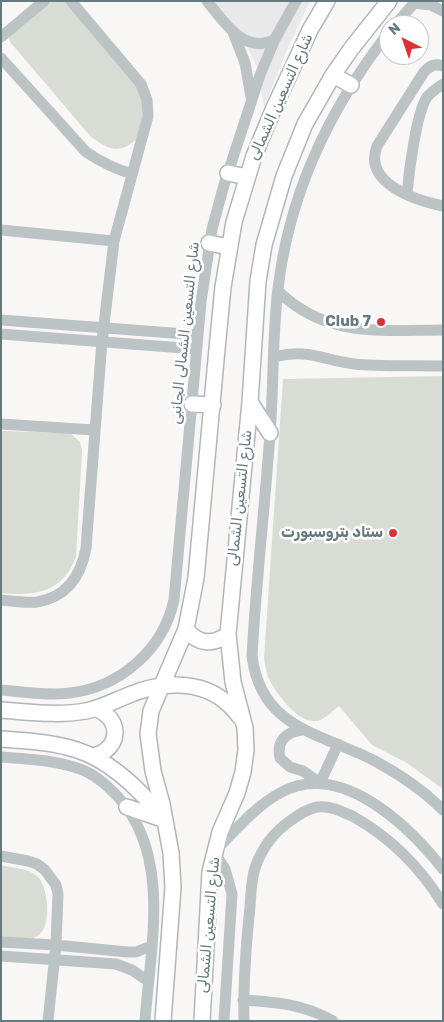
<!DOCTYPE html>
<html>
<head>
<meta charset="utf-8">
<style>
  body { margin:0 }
  #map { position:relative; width:444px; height:1022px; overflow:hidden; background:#f8f7f5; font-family:Rubik,sans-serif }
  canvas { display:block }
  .frame { position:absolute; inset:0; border:2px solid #647a7f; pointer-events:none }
  .north { position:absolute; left:379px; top:15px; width:50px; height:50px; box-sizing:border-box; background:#fff; border:1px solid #c1cacc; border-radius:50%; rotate:319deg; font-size:14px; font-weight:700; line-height:20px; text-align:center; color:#647a7f }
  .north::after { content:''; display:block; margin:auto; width:18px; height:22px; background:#dd3034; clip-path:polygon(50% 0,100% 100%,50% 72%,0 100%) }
</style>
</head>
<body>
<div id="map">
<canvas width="444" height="1022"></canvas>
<div class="frame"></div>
<div class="north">N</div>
</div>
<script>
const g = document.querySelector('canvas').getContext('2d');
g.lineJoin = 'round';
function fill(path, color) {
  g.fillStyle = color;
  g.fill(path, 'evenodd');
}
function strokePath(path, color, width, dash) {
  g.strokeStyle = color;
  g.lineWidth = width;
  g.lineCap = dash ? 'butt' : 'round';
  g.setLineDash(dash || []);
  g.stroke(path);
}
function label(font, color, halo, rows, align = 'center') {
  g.font = font + ' Rubik,"Noto Naskh Arabic",sans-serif';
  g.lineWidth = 5;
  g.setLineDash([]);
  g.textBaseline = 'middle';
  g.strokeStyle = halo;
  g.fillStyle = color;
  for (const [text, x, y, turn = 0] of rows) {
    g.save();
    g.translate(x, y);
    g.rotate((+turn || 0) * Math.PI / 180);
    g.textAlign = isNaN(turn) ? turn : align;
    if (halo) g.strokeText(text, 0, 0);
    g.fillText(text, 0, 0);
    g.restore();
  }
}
fill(new Path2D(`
  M212,1h98l-24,51 -22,55 -7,-40 -13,-27z`), '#e8e9e8');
fill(new Path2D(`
  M51,1h14l5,4 73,89v18l-5,26c-19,17 -28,12 -47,-1l-81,-95 -2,-7z
  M443,376v413l-36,-26 -35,-18 -33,-39c-8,6 -17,17 -27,15 -16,-1 -38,-30 -44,-44 -2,-6 -3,-13 -4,-19l19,-279z
  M1,431l69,2 10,9 2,8 -6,107c-14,36 -40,39 -75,36z
  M1,865c12,3 28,3 37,12 10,10 14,48 1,58 -9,7 -27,3 -38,2z`), '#d9dcd4');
const major = new Path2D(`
  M333,75l18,10
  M228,173l19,4
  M209,243l20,4
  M250,402l20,31
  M192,404l21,1
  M186,629c11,15 27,17 42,5
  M1,710c28,2 57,6 85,1 15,-3 28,-10 43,-16 31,-13 71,-16 98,8 5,4 9,9 13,14
  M1,739c25,2 52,3 76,11 35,11 64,41 86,68
  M93,756c27,-6 30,-36 4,-47
  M127,807l38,13
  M163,1021l10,-134 -2,-34 -9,-49 -9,-33 -5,-37 3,-23 35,-82 10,-51 21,-229 6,-62 11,-65 20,-66 19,-46 37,-80 17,-29
  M202,1021l8,-149 10,-40 17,-39 6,-21 3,-22 -1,-22 -12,-46 -5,-48 22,-232 8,-121 6,-36 20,-69 21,-52 28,-49 18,-26 38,-48`);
strokePath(major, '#b0b7b9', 18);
strokePath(new Path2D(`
  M207,1c17,21 38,55 68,38
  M414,3l17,2 12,6
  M395,25l21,-24
  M233,32l12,31 6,34
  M389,32c-59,76 -100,161 -111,257 -6,48 -4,96 -8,144 -5,74 -14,148 -18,223 9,73 69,77 123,105 24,13 48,29 68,49
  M1,37l43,-36
  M1,58l85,94c15,10 29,17 46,22
  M443,66c-8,-3 -14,0 -19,6l-47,74c-14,37 37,54 66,60
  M407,194c2,-22 9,-80 20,-97 4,-5 10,-9 16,-13
  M1,230l113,11
  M278,291c48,47 103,39 165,39
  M1,320l197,15
  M1,334l195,15
  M274,357c36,-9 47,3 80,7 29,3 59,1 89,2
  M1,424l94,6
  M1,600c11,1 25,3 36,2 30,-5 44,-26 49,-54l16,-207 12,-100 34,-125 -1,-16 -6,-16 -70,-83
  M1,690c23,2 46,6 69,3 50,-6 93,-43 104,-93l27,-298 11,-73 12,-44 36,-110 15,-36 21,-38
  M302,730c-16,2 -26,11 -22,28l10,9 13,4 17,12 18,-39
  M1,757c26,2 54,3 79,12 15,5 28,17 39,29 53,60 31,150 26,223
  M1,856l27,5 9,3 8,6 11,15 2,9 -2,51 -8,76
  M1,942l55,3 71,7h9l15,-6
  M1,956l115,8 16,6 16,11
  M243,1000c32,2 61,4 90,21
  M224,1021l8,-127 -7,-25 -11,-17c20,-20 40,-45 66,-59 60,-34 128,32 163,76
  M244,1021c-1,-38 2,-76 6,-114 1,-14 1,-29 6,-42 7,-18 18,-33 34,-44 8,-6 17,-12 27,-14 13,-2 26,5 37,10 37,21 66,50 89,87`), '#bcc3c5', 11);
strokePath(major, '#fff', 15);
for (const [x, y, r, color] of [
  [381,322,5,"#dd3034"],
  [393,533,5,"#dd3034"]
]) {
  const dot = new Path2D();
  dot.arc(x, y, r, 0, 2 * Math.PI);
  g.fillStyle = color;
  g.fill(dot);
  strokePath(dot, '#fff', 2);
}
label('15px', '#647a7f', '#fff', [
  ["شارع التسعين الشمالى",281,97,-66],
  ["شارع التسعين الشمالى الجانبى",185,333,-84],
  ["شارع التسعين الشمالى",240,498,-84],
  ["شارع التسعين الشمالى",209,925,-85]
]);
label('bold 15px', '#647a7f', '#fff', [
  ["Club 7",371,322],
  ["ستاد بتروسبورت",383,533]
], 'right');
</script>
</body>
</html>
